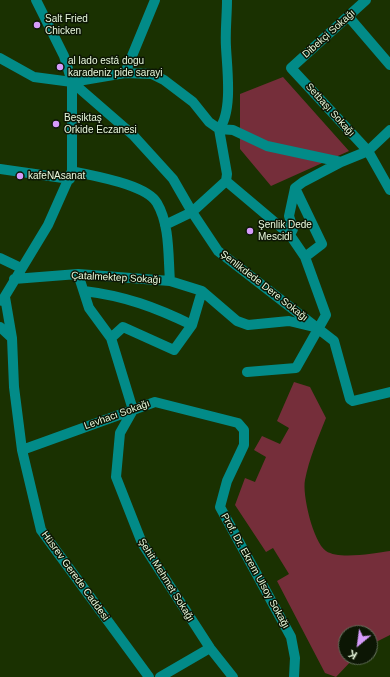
<!DOCTYPE html>
<html>
<head>
<meta charset="utf-8">
<style>
  body { margin:0 }
  #map { position:relative; width:390px; height:677px; overflow:hidden; background:#1a3101; font-family:Helvetica,sans-serif }
  canvas { display:block }
  .north { position:absolute; left:338px; top:625px; width:40px; height:40px; box-sizing:border-box; background:#0c1604; border:1px solid #64705b; border-radius:50%; rotate:209deg; font-size:11px; font-weight:700; line-height:16px; text-align:center; color:#e8f8dd }
  .north::after { content:''; display:block; margin:auto; width:14px; height:18px; background:#d69bfa; clip-path:polygon(50% 0,100% 100%,50% 72%,0 100%) }
</style>
</head>
<body>
<div id="map">
<canvas width="390" height="677"></canvas>
<div class="north">K</div>
</div>
<script>
const g = document.querySelector('canvas').getContext('2d');
g.lineJoin = 'round';
function fill(path, color) {
  g.fillStyle = color;
  g.fill(path, 'evenodd');
}
function strokePath(path, color, width, dash) {
  g.strokeStyle = color;
  g.lineWidth = width;
  g.lineCap = dash ? 'butt' : 'round';
  g.setLineDash(dash || []);
  g.stroke(path);
}
function label(font, color, halo, rows, align = 'center') {
  g.font = font + ' Helvetica,sans-serif';
  g.lineWidth = 3;
  g.setLineDash([]);
  g.textBaseline = 'middle';
  g.strokeStyle = halo;
  g.fillStyle = color;
  for (const [text, x, y, turn = 0] of rows) {
    g.save();
    g.translate(x, y);
    g.rotate((+turn || 0) * Math.PI / 180);
    g.textAlign = isNaN(turn) ? turn : align;
    if (halo) g.strokeText(text, 0, 0);
    g.fillText(text, 0, 0);
    g.restore();
  }
}
fill(new Path2D(`
  M283,77l66,74 -78,35 -31,-37v-55z
  M294,382l16,5 16,31c-8,20 -17,41 -21,62 -3,14 8,62 21,71 13,9 49,2 64,0v84l-20,10v-12h-24v24h9l-19,20 -11,-4 -48,-92 12,-7 -16,-26 -7,4 -31,-47 10,-27 10,4 11,-25 -12,-7 8,-14 18,8 9,-16 -12,-7z`), '#752e3a');
strokePath(new Path2D(`
  M366,0l-75,68 77,83 22,39
  M348,16l42,49
  M0,58l34,19 38,5 53,-9 27,1 12,6 29,22 16,20 10,7 8,45 -1,7
  M125,73l30,-73
  M72,82l61,53 40,44 19,33 26,39 116,90 16,58 3,2 37,-9
  M219,129c14,-17 8,-61 7,-82 -1,-16 1,-31 1,-47
  M219,129l14,1 34,16 74,16
  M0,169l70,10
  M72,171c21,5 74,13 85,32 13,22 11,53 13,78
  M226,181l64,54 15,22 21,58 -30,53 -49,4
  M295,188l27,56 -17,13
  M165,225l27,-13 34,-31
  M290,235l3,-6 -4,-13 6,-28 8,-6 38,-20 27,-11 22,-21
  M0,258l21,10
  M78,274l11,34 22,30 22,72 -13,23 -4,44 26,66 68,105 23,29
  M14,279l64,-5 92,7 32,10 35,30 11,4 41,-4 25,6
  M84,291c41,5 71,16 108,34
  M5,297l7,41 2,49 8,63 19,80 108,147
  M2,301l46,-76 24,-54v-89l-8,-26 -28,-56
  M0,327l12,11
  M111,338l12,-11 51,23 18,-25 10,-34
  M22,450l133,-48 83,21 6,7v15l-17,36 -7,26 71,130 4,21 -1,19
  M160,677l50,-29`), '#028b88', 10);
for (const [x, y, r, color] of [
  [37,25,4,"#d69bfa"],
  [60,67,4,"#d69bfa"],
  [56,124,4,"#d69bfa"],
  [20,176,4,"#d69bfa"],
  [250,231,4,"#d69bfa"]
]) {
  const dot = new Path2D();
  dot.arc(x, y, r, 0, 2 * Math.PI);
  g.fillStyle = color;
  g.fill(dot);
  strokePath(dot, '#0c1604', 1.5);
}
label('10px', '#e8f8dd', '#0c1604', [
  ["Salt Fried",45,19],
  ["Chicken",45,31],
  ["al lado está dogu",68,61],
  ["karadeniz pide sarayi",68,73],
  ["Beşiktaş",64,118],
  ["Orkide Eczanesi",64,130],
  ["kafeNAsanat",28,176],
  ["Şenlik Dede",258,225],
  ["Mescidi",258,237]
], 'left');
label('10px', '#e8f8dd', '#0c1604', [
  ["Dibekçi Sokağı",329,34,-42],
  ["Setbaşı Sokağı",330,110,48],
  ["Çatalmektep Sokağı",116,278,3],
  ["Şenlikdede Dere Sokağı",264,286,38],
  ["Levhacı Sokağı",117,415,-20],
  ["Prof. Dr. Ekrem Ulsoy Sokağı",255,571,61],
  ["Hüsrev Gerede Caddesi",75,576,54],
  ["Şehit Mehmet Sokağı",166,580,58]
]);
</script>
</body>
</html>
